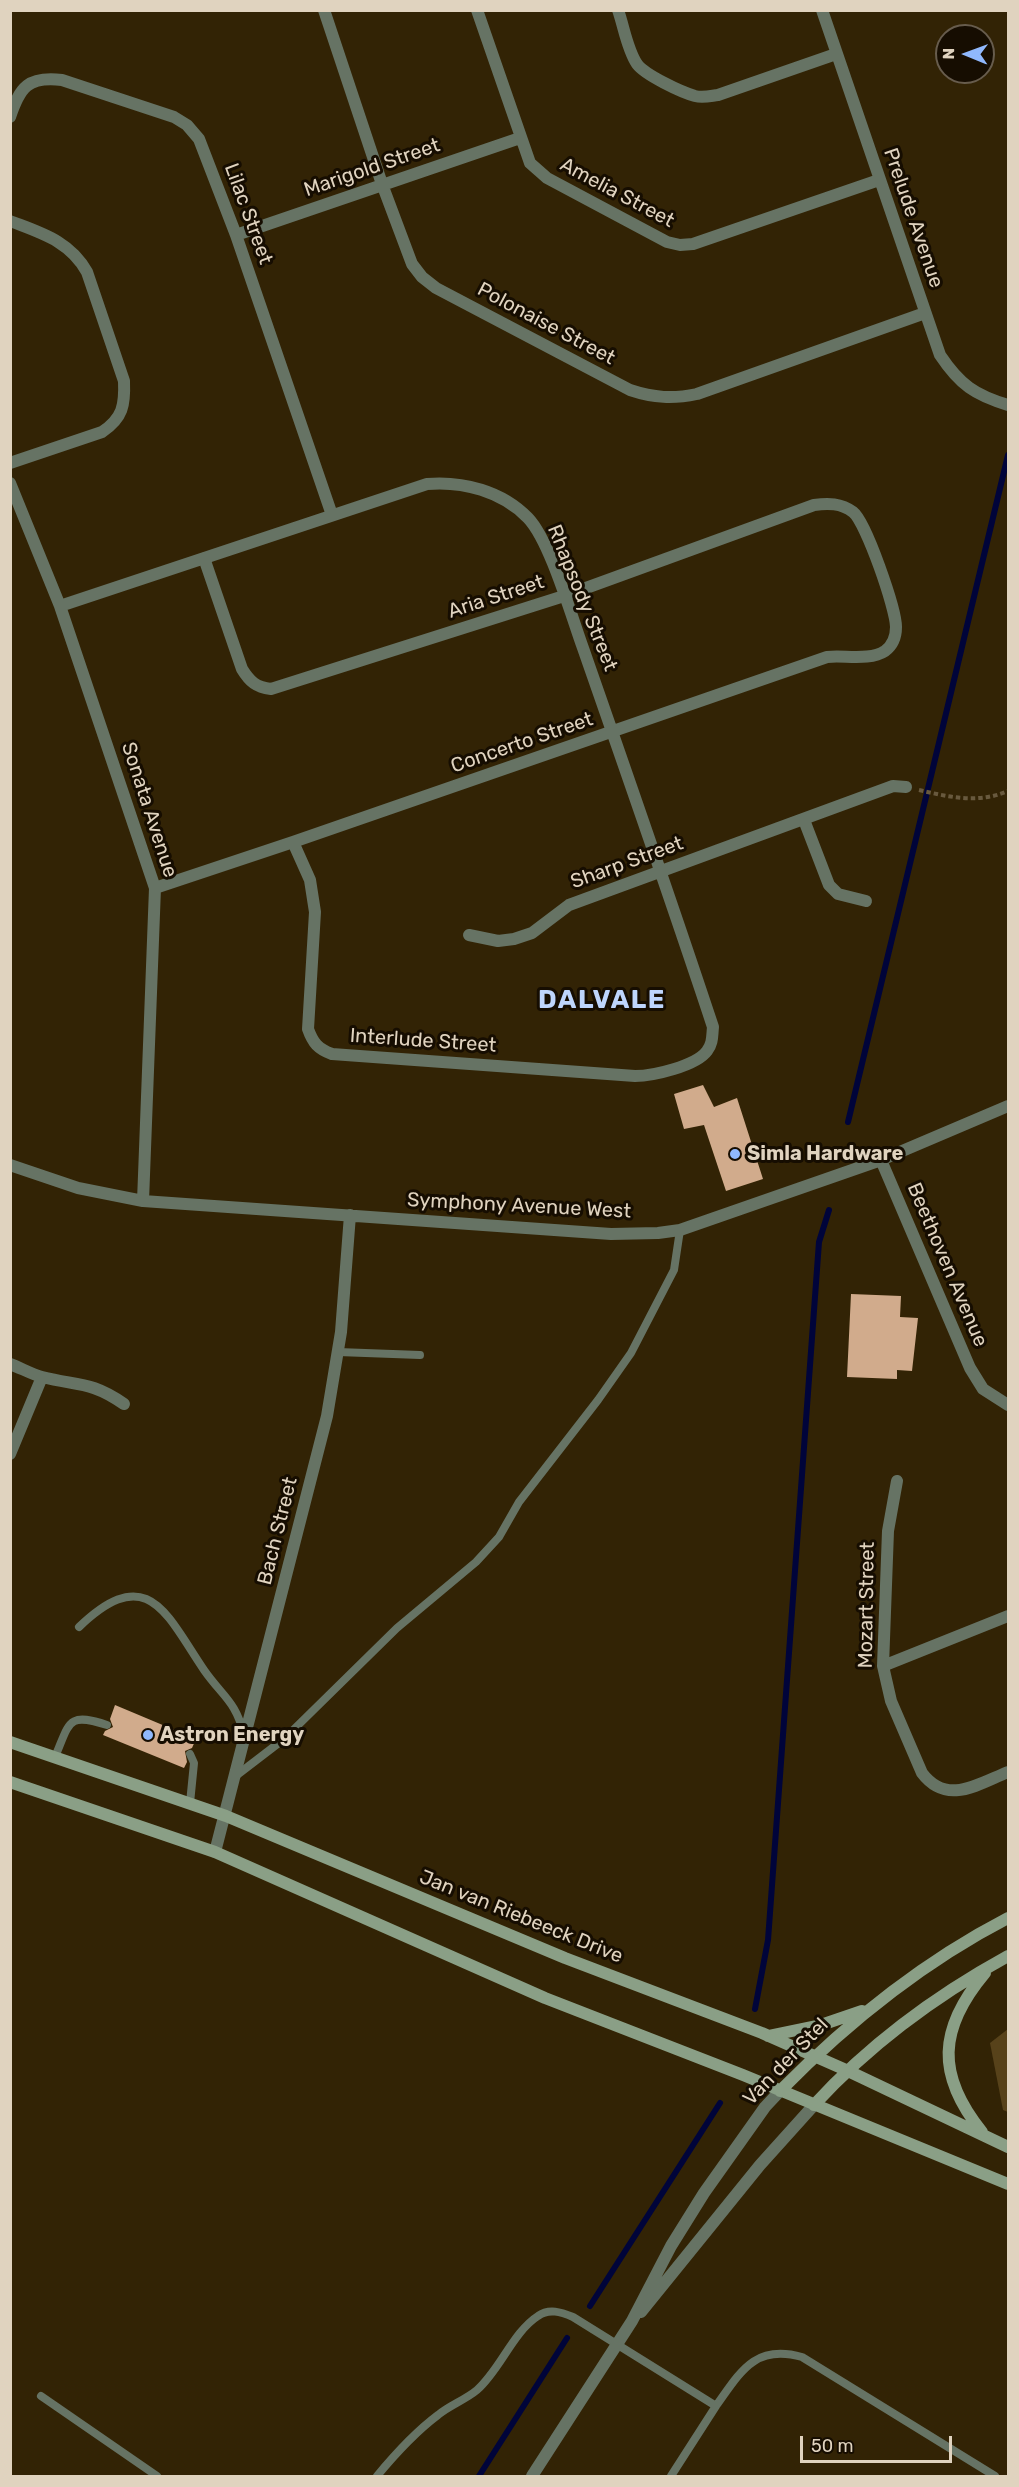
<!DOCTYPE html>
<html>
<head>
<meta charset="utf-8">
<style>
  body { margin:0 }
  #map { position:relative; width:1019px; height:2487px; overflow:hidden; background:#322305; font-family:Rubik,sans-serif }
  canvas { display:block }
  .frame { position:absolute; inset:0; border:12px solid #e0d3bf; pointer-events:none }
  .north { position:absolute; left:935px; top:24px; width:60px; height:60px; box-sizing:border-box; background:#160d01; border:2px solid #675c4d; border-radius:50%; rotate:271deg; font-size:16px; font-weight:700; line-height:24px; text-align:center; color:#e0d3bf }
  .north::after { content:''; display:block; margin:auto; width:21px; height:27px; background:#90b8fd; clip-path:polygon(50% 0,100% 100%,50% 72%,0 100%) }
  .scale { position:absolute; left:800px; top:2436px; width:152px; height:27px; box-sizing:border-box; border:3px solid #e0d3bf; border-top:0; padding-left:8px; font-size:18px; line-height:21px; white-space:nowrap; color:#e0d3bf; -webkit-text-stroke:4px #160d01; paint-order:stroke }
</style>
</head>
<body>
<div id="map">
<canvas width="1019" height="2487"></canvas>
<div class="frame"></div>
<div class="north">N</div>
<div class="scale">50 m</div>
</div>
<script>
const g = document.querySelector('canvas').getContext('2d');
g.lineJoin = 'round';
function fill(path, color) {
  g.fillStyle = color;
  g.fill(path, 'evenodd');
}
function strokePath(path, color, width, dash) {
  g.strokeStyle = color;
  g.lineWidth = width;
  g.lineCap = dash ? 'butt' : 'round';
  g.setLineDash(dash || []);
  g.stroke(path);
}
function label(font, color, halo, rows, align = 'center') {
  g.font = font + ' Rubik,sans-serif';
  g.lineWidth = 6;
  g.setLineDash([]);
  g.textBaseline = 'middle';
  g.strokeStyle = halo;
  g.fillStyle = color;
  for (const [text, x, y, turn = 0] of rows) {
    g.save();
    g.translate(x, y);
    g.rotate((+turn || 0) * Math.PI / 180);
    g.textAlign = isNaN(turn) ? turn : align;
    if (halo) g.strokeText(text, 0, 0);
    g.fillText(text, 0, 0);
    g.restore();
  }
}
fill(new Path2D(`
  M1008,2029v83l-5,-2 -13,-67z`), '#57421a');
strokePath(new Path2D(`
  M848,1122l160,-667
  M755,2009l13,-69 51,-698 10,-32
  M590,2306l130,-203
  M479,2476l88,-138`), '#00043a', 6);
fill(new Path2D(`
  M703,1085l11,22 23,-9 26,81 -37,12 -22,-66 -20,4 -10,-35z
  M851,1294l50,2 -1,21 18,1 -6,53 -15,-1v9l-50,-2z
  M115,1705l81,34 -4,9 -7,3 2,11 -3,6 -81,-33 2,-4 8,-4 -3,-8z`), '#d1ab8c');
strokePath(new Path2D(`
  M919,790c30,7 59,14 89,1`), '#68593e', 4, [4.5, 3]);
strokePath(new Path2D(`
  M338,1352l82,3
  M79,1627c69,-66 87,-13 125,43 18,26 32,31 40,65
  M55,1757c15,-35 12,-45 52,-32
  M237,1775l47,-36 113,-111 79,-66 23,-25 20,-35 79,-102 33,-47 43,-83 6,-40
  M190,1803l4,-40 -4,-9
  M41,2396l116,80
  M377,2476c19,-23 37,-43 61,-61 12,-10 27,-15 39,-25 23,-20 36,-58 61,-74 11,-8 23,-4 35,1l143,89c25,-35 39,-62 86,-49l193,119
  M671,2476l45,-70`), '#667364', 8);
strokePath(new Path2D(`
  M324,10l58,174 30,80 10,13 14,11 194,102c24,8 43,9 67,4l228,-81
  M477,10l53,153 17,15 120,64 13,3 13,-1 186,-64
  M618,10c6,17 9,39 19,54 8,11 44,28 58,32 8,2 15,0 23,-1l118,-41
  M822,10l118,345c20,30 35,40 68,50
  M10,117c10,-30 18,-41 52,-37l112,37 13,8 12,14 37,96 96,280
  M10,221c31,12 60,20 77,51l37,109c1,24 -1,37 -22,51l-92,31
  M236,235l284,-97
  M10,483l50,123 95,282 -12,313
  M60,606l367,-122c36,-3 75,7 101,34 22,23 43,97 55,130 44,126 88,252 130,379 -1,9 0,16 -6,24 -11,15 -54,25 -72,25l-303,-22c-14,-5 -19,-11 -24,-25l7,-117 -5,-32 -17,-38
  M804,820l25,65 9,9 28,7
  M155,888l138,-46 534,-185c17,-2 43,4 58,-6 8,-6 11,-15 11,-24 0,-18 -30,-105 -43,-115 -12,-9 -25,-9 -39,-7l-250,91 -293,93c-15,-2 -21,-7 -29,-20l-38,-111
  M469,935l29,6 16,-2 18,-6 37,-28 324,-119 13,1
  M881,1160l89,208 13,21 25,16
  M10,1165l68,23 65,13 468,33 47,-1 22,-3 201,-70 127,-54
  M10,1364c11,4 21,10 32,13 36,9 49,4 82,27
  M10,1454l32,-77
  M897,1481l-9,50 -5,135 8,35 31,72c25,33 56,11 86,-1
  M883,1666l125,-50
  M215,1852l112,-436 14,-84 9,-117
  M641,2312l119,-147 54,-60
  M532,2476l100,-155 39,-75 33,-53 61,-86 15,-16`), '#667364', 12);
strokePath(new Path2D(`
  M10,1742l216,74 339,142 197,75 84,37 162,77
  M10,1782l205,70 330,146 198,77 265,109
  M768,2036l53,-11 41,-14
  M780,2091c67,-68 143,-129 228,-173
  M814,2105c56,-61 121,-109 194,-149
  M982,2132c-46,-57 -44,-103 3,-159`), '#8a9f86', 12);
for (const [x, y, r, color] of [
  [735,1154,6,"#90b8fd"],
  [148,1735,6,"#90b8fd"]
]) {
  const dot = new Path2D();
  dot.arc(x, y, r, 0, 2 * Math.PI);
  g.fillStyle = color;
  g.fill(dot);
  strokePath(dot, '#160d01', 2);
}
label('20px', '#e0d3bf', '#160d01', [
  ["Marigold Street",372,168,-19],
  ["Amelia Street",617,193,28],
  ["Lilac Street",248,214,70],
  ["Prelude Avenue",913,218,71],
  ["Polonaise Street",546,324,28],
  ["Aria Street",496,597,-18],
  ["Rhapsody Street",582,598,68],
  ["Concerto Street",522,743,-19],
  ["Sonata Avenue",149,810,72],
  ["Sharp Street",627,863,-20],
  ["Interlude Street",423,1041,4],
  ["Symphony Avenue West",519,1206,3],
  ["Beethoven Avenue",947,1265,67],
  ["Bach Street",278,1531,-76],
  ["Mozart Street",867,1605,-89],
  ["Jan van Riebeeck Drive",521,1917,22],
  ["Van der Stel",786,2062,-46]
]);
label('bold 20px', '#e0d3bf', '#160d01', [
  ["Simla Hardware",747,1154],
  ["Astron Energy",160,1735]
], 'left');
g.letterSpacing = '1.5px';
label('bold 26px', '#bed5fc', '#160d01', [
  ["DALVALE",602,1000]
]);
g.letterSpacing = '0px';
</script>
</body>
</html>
